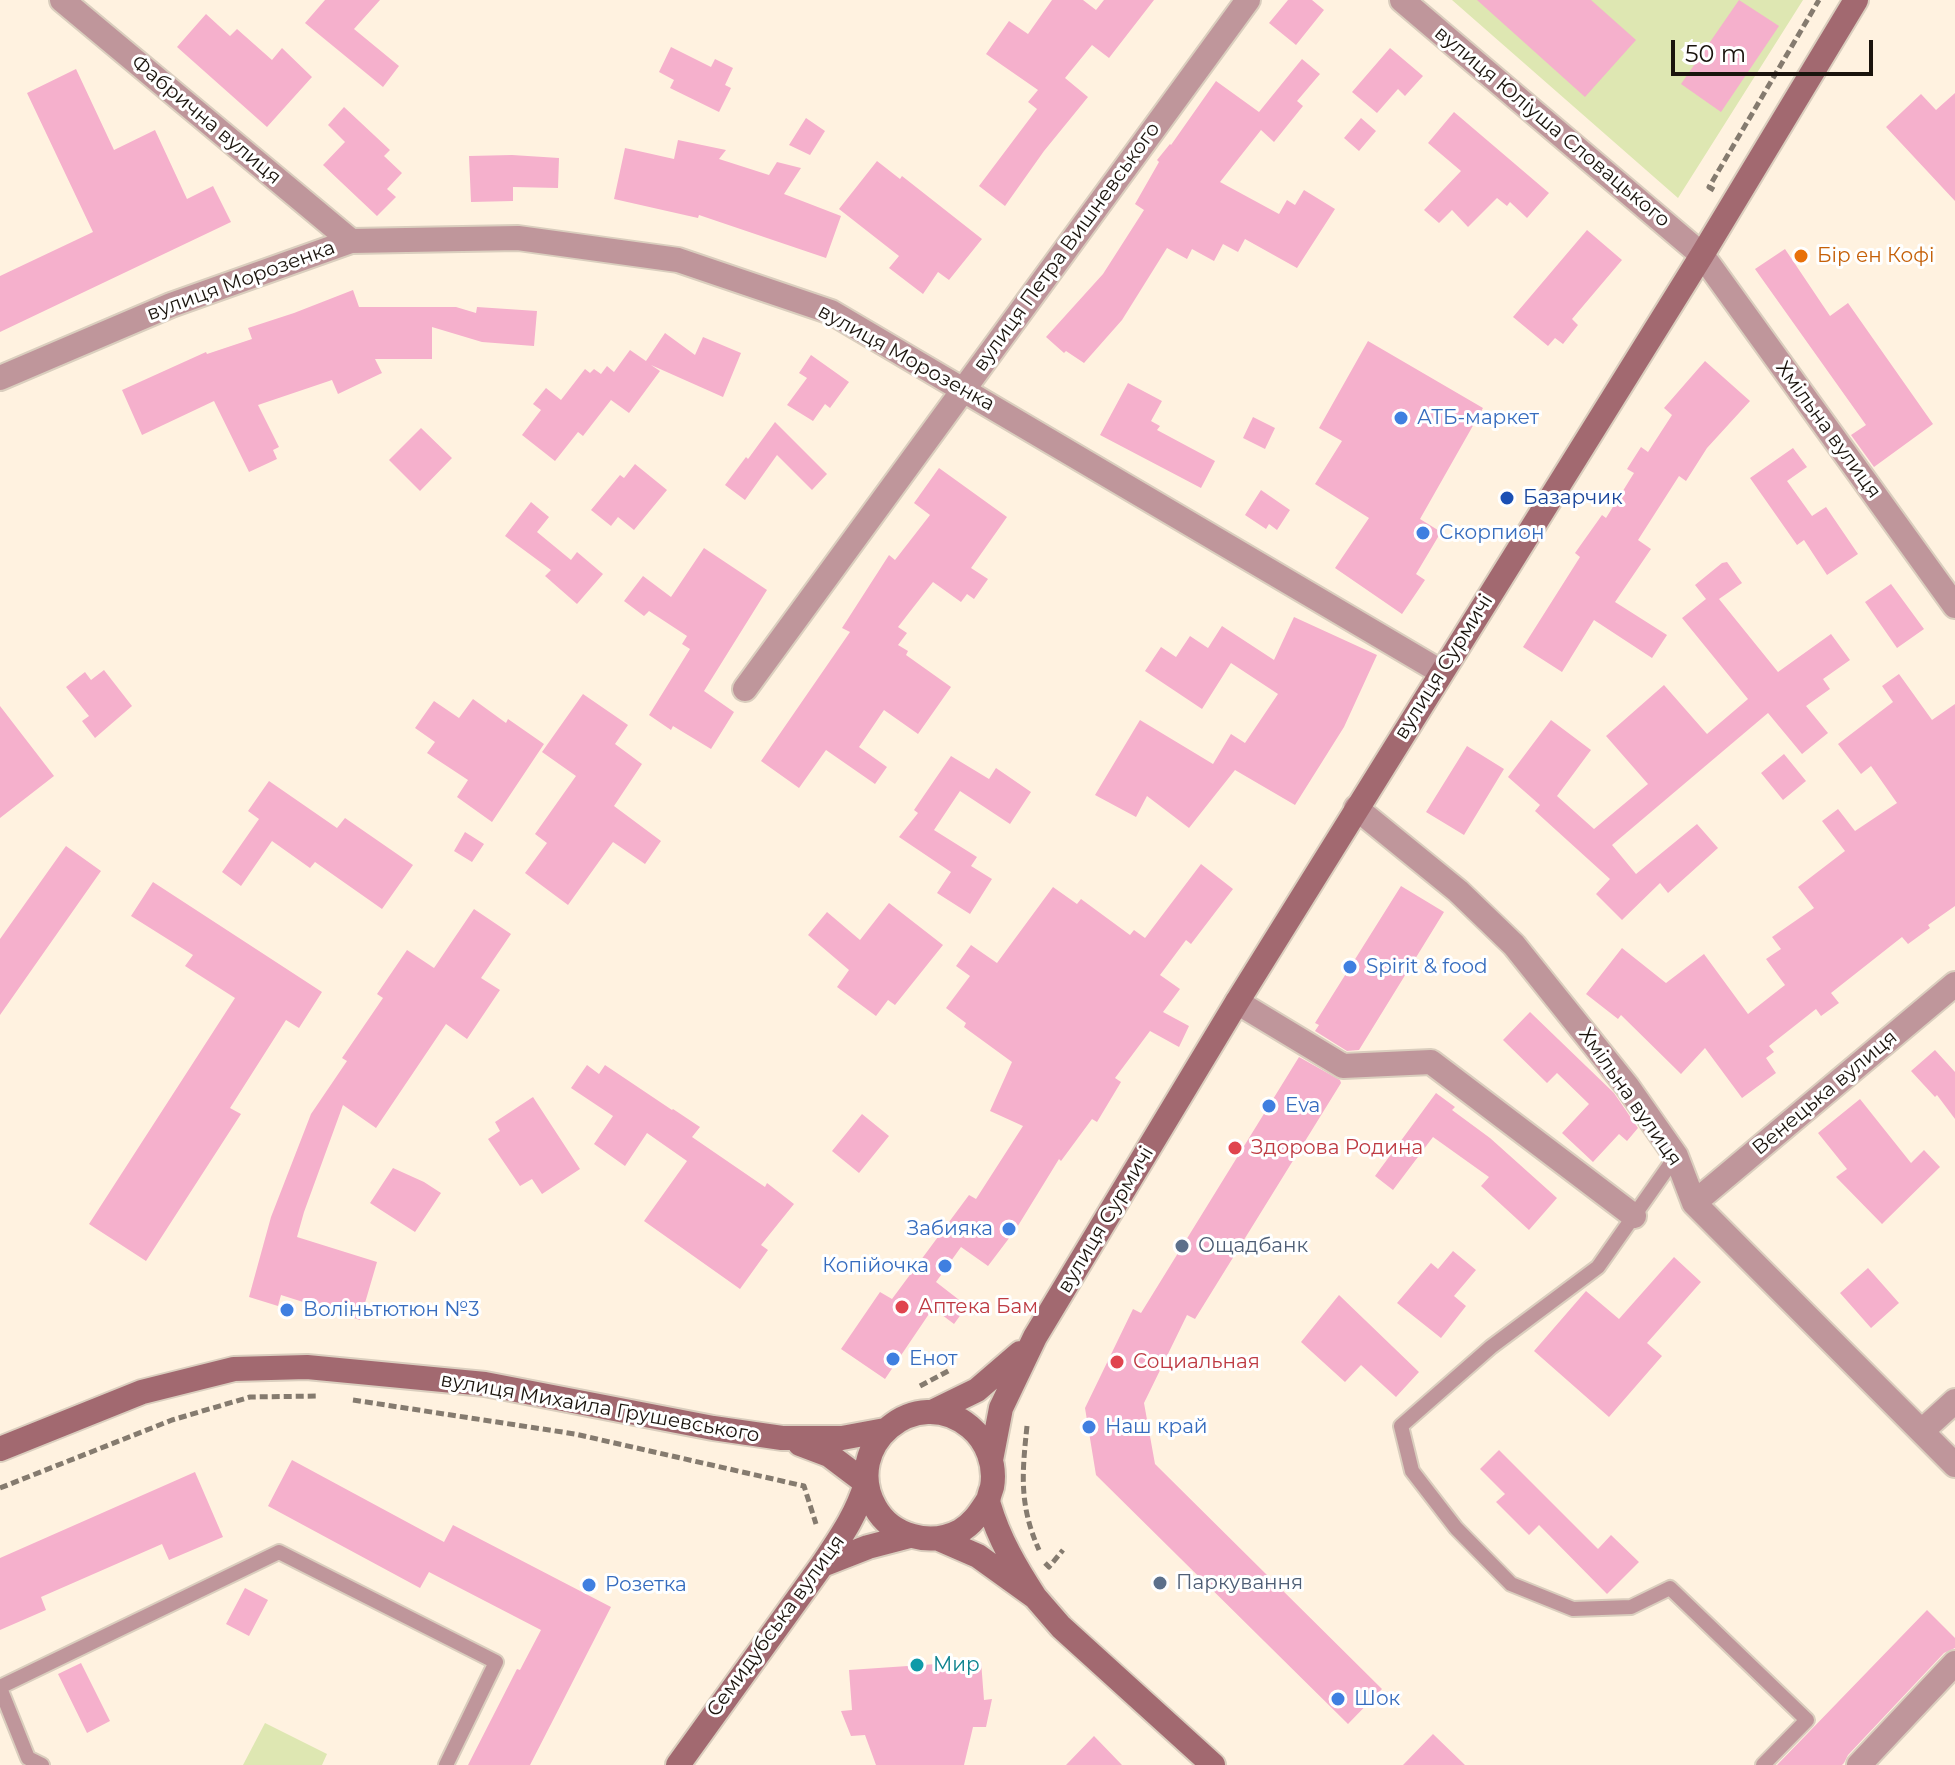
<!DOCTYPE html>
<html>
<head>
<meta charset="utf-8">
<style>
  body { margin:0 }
  #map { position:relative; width:1955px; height:1765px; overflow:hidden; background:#fff2e0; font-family:Montserrat,sans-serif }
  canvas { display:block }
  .scale { position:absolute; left:1671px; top:40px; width:202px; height:36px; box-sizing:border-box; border:4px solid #1a140d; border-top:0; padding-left:10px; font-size:24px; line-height:28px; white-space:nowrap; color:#1a140d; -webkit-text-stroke:6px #fff; paint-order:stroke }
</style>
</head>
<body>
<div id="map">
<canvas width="1955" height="1765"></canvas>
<div class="scale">50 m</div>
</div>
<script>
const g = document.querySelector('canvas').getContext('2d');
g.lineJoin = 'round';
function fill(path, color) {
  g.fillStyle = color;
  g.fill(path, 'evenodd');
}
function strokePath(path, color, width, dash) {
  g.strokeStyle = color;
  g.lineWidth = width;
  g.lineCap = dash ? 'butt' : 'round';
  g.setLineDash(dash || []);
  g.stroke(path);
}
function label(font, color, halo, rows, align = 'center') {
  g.font = font + ' Montserrat,sans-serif';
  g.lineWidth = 6;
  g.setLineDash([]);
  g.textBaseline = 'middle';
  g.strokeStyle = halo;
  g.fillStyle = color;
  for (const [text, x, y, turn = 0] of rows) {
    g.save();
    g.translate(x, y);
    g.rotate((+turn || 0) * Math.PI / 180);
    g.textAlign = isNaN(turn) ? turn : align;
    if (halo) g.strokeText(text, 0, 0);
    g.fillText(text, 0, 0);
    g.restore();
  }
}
fill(new Path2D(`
  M1452,0h351l-125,198z
  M265,1723l62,31 -5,11h-79z`), '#dee7b2');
fill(new Path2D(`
  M325,0h55l-26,29 45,37 -16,21 -78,-64z
  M1052,0h31l13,10 8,-10h50l-45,58 -17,-13 -27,33 23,19 -44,54 -39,55 -26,-20 58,-77 -9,-7 10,-12 -52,-36 23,-33 19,13z
  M1288,0h24l12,10 -28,35 -27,-22z
  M1477,0h114l45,40 -51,57z
  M1739,0l40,26 -58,86 -40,-28z
  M206,14l24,22 7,-7 35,31 10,-12 30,29 -45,50 -90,-80z
  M671,47l40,20 4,-8 18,9 -8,17 6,3 -12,24 -49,-24 4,-8 -15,-8z
  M1390,48l33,28 -18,20 -7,-7 -21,24 -25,-21z
  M1302,59l18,15 -23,27 6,5 -29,36 -13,-12 -41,52 59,32 8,-14 8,5 9,-15 31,19 -38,59 -52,-29 -7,13 -15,-8 -9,17 -22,-12 -5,10 -20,-11 -45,72 -38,43 -18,-12 -2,2 -18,-16 57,-63 41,-64 -9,-6 24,-42 -2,-2 13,-16 1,1 45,-64 43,31z
  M76,69l38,81 41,-20 32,69 26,-13 18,36 -231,110v-56l93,-44 -66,-139z
  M1955,93v108l-69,-74 35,-33 15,16z
  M344,107l46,43 -6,6 18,17 -15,16 9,8 -19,19 -54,-51 22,-23 -17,-17z
  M1454,112l95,81 -22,25 -17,-16 -3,4 -10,-8 -29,29 -16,-17 -13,13 -15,-13 37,-39 -33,-28z
  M806,118l19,13 -15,24 -21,-10z
  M1361,118l15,13 -17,20 -15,-13z
  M678,140l48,10 -7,9 50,16 8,-13 24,6 -17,26 57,22 -15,42 -127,-43 -1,3 -84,-19 11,-51 49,11z
  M512,155l47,3 -1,30 -45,-1v14l-42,1 -2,-46z
  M877,161l23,18 2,-3 80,63 -33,41 -11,-8 -15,22 -34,-26 10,-12 -60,-47z
  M1587,230l35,30 -50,59 6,6 -15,19 -8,-6 -7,8 -35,-29z
  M1785,249l45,67 18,-13 85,121 -59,43 -23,-32 15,-10 -111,-156z
  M353,290l6,17h97l20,6 1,-6 60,4 -3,35 -52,-4 -50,-15v32h-57l7,14 -44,21 -6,-14 -74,25 21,42 -6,3 4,9 -28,13 -35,-71 -72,34 -20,-45 84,-38 1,2 45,-15 -4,-11 46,-15z
  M665,333l30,22 8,-18 38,16 -18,44 -72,-32 9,6 -31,42 -18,-13 -28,36 -5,-4 -23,29 -33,-26 19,-25 -8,-6 13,-16 15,12 24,-31 5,4 4,-4 7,5 6,-8 7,6 16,-22 16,11z
  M1368,341l115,67 -63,111 21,13 -25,42 9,6 -23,34 -67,-46 34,-50 -54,-34 27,-43 -23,-13z
  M811,355l38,27 -19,26 -5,-4 -12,17 -26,-16 20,-27 -8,-5z
  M1705,361l45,40 -43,47 -21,33 -7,-5 -41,64 13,9 -36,53 52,33 -15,23 -58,-38 -32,52 -39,-25 57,-90 -5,-4 27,-38 4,3 28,-45 -7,-4 14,-22 7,5 24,-37 -8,-7z
  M1128,383l34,18 -11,20 9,5 -3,4 58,31 -14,27 -101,-53z
  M1253,417l22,11 -10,21 -22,-11z
  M775,422l52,52 -15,16 -35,-35 -32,45 -20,-15 21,-28 2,2z
  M421,428l31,30 -32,33 -31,-31z
  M1793,448l14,19 -20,14 25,35 14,-9 32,47 -31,21 -23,-35 -7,5 -47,-67z
  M635,464l32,26 -33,40 -16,-13 -7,9 -20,-16 29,-35 4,3z
  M939,468l68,49 -36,51 17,11 -14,20 -7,-5 -6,8 -28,-20 -35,45 9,6 -9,12 10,6 -2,4 45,32 -33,47 -34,-24 -25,37 28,20 -12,17 -49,-34 -27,38 -38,-27 89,-129 -8,-4 47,-73 6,5 35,-45 -16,-12z
  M1261,490l29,20 -13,20 -8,-6 -3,5 -21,-14z
  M531,502l18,15 -12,15 34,28 6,-8 26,22 -26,30 -32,-28 6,-6 -46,-34z
  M704,548l63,42 -63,101 30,21 -23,37 -38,-23 -2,4 -22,-15 41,-66 -8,-5 5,-8 -38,-25 -5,5 -20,-15 19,-25 28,21z
  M1727,562l15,21 -23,16 59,73 53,-38 19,26 -27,19 7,10 -24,17 22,27 -26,21 -34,-41 -156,132 24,29 61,-50 21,24 -50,45 -8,-10 -38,37 -26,-26 14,-15 -75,-68 5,-6 -32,-28 43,-57 40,30 -34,46 37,33 54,-45 -42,-48 58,-51 43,49 41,-35 -66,-81 24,-19 -11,-14 27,-22z
  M1891,584l33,45 -27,19 -32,-46z
  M1294,617l83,38 -33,72 -49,78 -60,-35 -46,58 -42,-32 -11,21 -41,-22 45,-75 73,44 18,-30 14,9 33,-49 -47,-31 -29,46 -57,-38 16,-24 15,10 14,-21 18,12 14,-22 52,34z
  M104,670l28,36 -37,32 -13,-17 7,-5 -23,-29 19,-15 6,8z
  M1899,674l33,46 23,-16v202l-27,19 2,3 -22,16 -6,-7 -71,56 8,10 -18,13 -5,-7 -47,37 5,6 -8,6 10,15 -34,25 -37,-50 -24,26 -60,-59 -3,4 -32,-25 36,-46 44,35 38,-29 44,60 37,-29 -19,-26 15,-10 -9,-12 42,-29 -16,-21 47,-36 -23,-30 16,-12 17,22 42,-28 -26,-37 -10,8 -23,-30 55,-42 -11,-16z
  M583,694l45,31 -13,19 27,20 -28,42 47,35 -16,23 -32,-22 -45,63 -43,-32 22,-30 -12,-9 41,-58 -34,-24z
  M473,699l33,24 2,-4 36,25 -52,78 -35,-25 11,-17 -41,-27 8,-11 -20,-14 19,-27 25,17z
  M0,706l54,70 -54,42z
  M1467,746l37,23 -40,66 -38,-23z
  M1784,754l22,27 -23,19 -22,-27z
  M951,756l38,23 7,-11 35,24 -21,32 -50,-33 -26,39 43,27 -6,9 21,13 -22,35 -33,-21 14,-21 -52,-35 19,-24 -4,-3z
  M269,781l68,47 8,-10 68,47 -31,44 -67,-47 -5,6 -38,-27 -31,45 -19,-14 37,-53 -11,-8z
  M465,832l19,12 -12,18 -18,-11z
  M66,846l35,25 -101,144v-76z
  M1201,864l32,25 -42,55 -5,-4 -26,35 20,14 -17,23 26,14 -10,21 -29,-16 -35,47 6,4 -24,40 -5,-3 -31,42 -2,-2 -43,70 -28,37 -27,-19 -25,35 31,24 -13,18 -21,-16 -48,71 -44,-30 39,-57 12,7 77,-104 7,4 47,-73 -33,-15 22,-49 -48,-35 2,-4 -20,-15 24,-32 -14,-10 15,-21 26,18 56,-76 24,17 4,-5 49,36 4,-5 11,8z
  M153,882l169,110 -23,36 -13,-8 -56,88 11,6 -95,147 -57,-37 146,-226 -50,-32 8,-11 -62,-39z
  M1401,886l43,26 -85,138 -12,1 -32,-20 4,-6 -4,-2z
  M889,903l54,42 -48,60 -7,-5 -12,16 -39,-29 12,-17 -41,-35 19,-23 33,28z
  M474,909l37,25 -30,44 19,12 -33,49 -21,-15 -70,104 -33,-23 -39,107 -7,25 80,25 -17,58 -79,-25 -3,11 -29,-9 22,-80 40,-103 36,-53 -5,-3 41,-60 -6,-4 30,-44 27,18z
  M1530,1012l84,81 24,35 -11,13 -8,-7 -26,28 -31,-29 27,-29 -32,-31 -10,10 -44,-43z
  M1935,1050l20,22v47l-18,-24 -2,2 -24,-26z
  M1299,1057l41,23 1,3 -146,236 -8,-4 -43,88 11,61 227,225 -34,35 -252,-249 -11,-67 48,-99 8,4z
  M587,1065l12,9 6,-9 67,45 1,-1 27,18 -8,10 73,50 2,-4 27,21 -33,41 7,5 -28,39 -96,-68 43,-60 -40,-28 -22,33 -31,-22 19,-28 -42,-28z
  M1436,1093l19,14 -3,3 38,28 67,60 -28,32 -48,-44 8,-9 -56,-40 -40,53 -18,-14z
  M533,1097l47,72 -38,25 -10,-15 -12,7 -32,-47 12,-8 -5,-9z
  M1860,1099l51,64 13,-13 16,17 -58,57 -46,-47 11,-8 -29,-36z
  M862,1114l27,22 -30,37 -27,-22z
  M393,1168l31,14 17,11 -26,39 -45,-29z
  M1453,1251l23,19 -22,26 12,10 -25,32 -44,-35 34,-40 7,6z
  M1674,1257l27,25 -54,61 15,13 -53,61 -75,-66 52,-60 33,28z
  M1868,1268l31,35 -28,25 -31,-35z
  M1339,1295l80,77 -23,25 -35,-32 -16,17 -44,-40z
  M1499,1450l99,99 13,-14 28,27 -32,32 -68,-69 -10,10 -33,-33 9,-8 -25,-25z
  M292,1460l152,82 9,-17 158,82 -81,158h-62l49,-96 3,1 21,-40 -112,-58 -9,16 -152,-82z
  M195,1472l28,65 -54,23 -7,-16 -121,53 5,13 -46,20v-72z
  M245,1588l23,12 -19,36 -23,-12z
  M1927,1610l28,28v10l-11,5 -96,102 -4,8 -2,2h-65z
  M981,1661l3,39 8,-1 -6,28h-13l-9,38h-88l-11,-30 -14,1 -10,-25 11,-1 -3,-40z
  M81,1663l29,58 -23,12 -29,-59z
  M1433,1734l32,31h-62z
  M1094,1736l28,29h-56z`), '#f5b0cc');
const lane = new Path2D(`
  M1676,1156l-78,111 -107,80 -90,79 11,45 44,57 55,56 62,25 58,-2 39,-19 137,132 -44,45
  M0,1687l279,-135 217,110 -50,103
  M0,1688l28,70 14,7`);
const street = new Path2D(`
  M62,0l289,241
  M1402,0l300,255 253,351
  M0,378l171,-73 180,-64 167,-3 160,22 153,52 610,360
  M745,689l503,-689
  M1356,808l102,83 56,54 113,141 49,70 18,47 261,262
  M1237,1002l106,64 88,-4 203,154
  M1694,1203l261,-219
  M1922,1431l33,-30
  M1859,1765l96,-102`);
const secondary = new Path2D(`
  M932,1412l45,-22 43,-37
  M0,1449l142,-57 92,-23 73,-2 178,17 228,44 69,10h60l43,-8
  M991,1460l10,-52 34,-71 202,-335 465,-747 154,-255
  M988,1500c-8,12 -15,24 -28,31 -30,16 -69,5 -85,-24 -34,-61 41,-125 95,-80 17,14 26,38 22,60 -2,7 -5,11 -3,18 10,34 27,63 46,92
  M939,1539l39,17 57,41 26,30 152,138
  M822,1565l46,-18 42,-11
  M678,1765l144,-200c18,-27 35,-51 44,-82l-37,-28 -29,-11`);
strokePath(lane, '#dacebe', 18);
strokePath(street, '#dacebe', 28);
strokePath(secondary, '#dacebe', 28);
strokePath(new Path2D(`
  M1714,190l-5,-3 110,-187
  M920,1386l30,-16
  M353,1400l222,34 229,52 12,38
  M1027,1426c-5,48 -8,79 12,124
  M0,1488l172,-68 78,-23 69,-1
  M1045,1563l4,4 14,-17`), '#857b6f', 5, [8, 4]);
strokePath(lane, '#bf969b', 14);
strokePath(street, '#bf969b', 24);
strokePath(secondary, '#a26970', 24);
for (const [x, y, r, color] of [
  [1801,256,8,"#e8710a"],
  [1401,418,8,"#3f7fe0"],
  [1507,498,8,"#1a4fb4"],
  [1423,533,8,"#3f7fe0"],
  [1350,967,8,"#3f7fe0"],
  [1269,1106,8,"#3f7fe0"],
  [1235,1148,8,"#e0444e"],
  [1009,1229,8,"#3f7fe0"],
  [1182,1246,8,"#5c6f8a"],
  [945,1266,8,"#3f7fe0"],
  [902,1307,8,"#e0444e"],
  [287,1310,8,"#3f7fe0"],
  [893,1359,8,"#3f7fe0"],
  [1117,1362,8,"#e0444e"],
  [1089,1427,8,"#3f7fe0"],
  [1160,1583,8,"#5c6f8a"],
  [589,1585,8,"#3f7fe0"],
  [917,1665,8,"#0f9aa8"],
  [1338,1699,8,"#3f7fe0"]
]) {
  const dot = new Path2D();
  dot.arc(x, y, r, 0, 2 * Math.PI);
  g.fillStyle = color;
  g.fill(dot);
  strokePath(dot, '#fff', 3);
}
label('20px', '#1a140d', '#fff', [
  ["Фабрична вулиця",206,120,40],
  ["вулиця Юліуша Словацького",1552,127,40],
  ["вулиця Петра Вишневського",1067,247,-54],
  ["вулиця Морозенка",241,281,-20],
  ["вулиця Морозенка",906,358,29],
  ["Хмільна вулиця",1828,430,54],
  ["вулиця Сурмичі",1444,667,-58],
  ["Венецька вулиця",1825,1093,-40],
  ["Хмільна вулиця",1630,1097,55],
  ["вулиця Сурмичі",1106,1220,-59],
  ["вулиця Михайла Грушевського",600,1408,10],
  ["Семидубська вулиця",776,1626,-54]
]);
label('20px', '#c56008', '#fff', [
  ["Бір ен Кофі",1817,256]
], 'left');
label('20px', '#366cbe', '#fff', [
  ["АТБ-маркет",1417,418],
  ["Скорпион",1439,533],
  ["Spirit & food",1366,967],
  ["Eva",1285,1106],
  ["Забияка",993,1229,"right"],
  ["Копійочка",929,1266,"right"],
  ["Воліньтютюн №3",303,1310],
  ["Енот",909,1359],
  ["Наш край",1105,1427],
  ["Розетка",605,1585],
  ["Шок",1354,1699]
], 'left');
label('20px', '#164399', '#fff', [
  ["Базарчик",1523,498]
], 'left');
label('20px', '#be3a42', '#fff', [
  ["Здорова Родина",1251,1148],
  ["Аптека Бам",918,1307],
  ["Социальная",1133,1362]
], 'left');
label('20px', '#4e5e75', '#fff', [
  ["Ощадбанк",1198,1246],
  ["Паркування",1176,1583]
], 'left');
label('20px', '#0d838f', '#fff', [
  ["Мир",933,1665]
], 'left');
</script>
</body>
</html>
